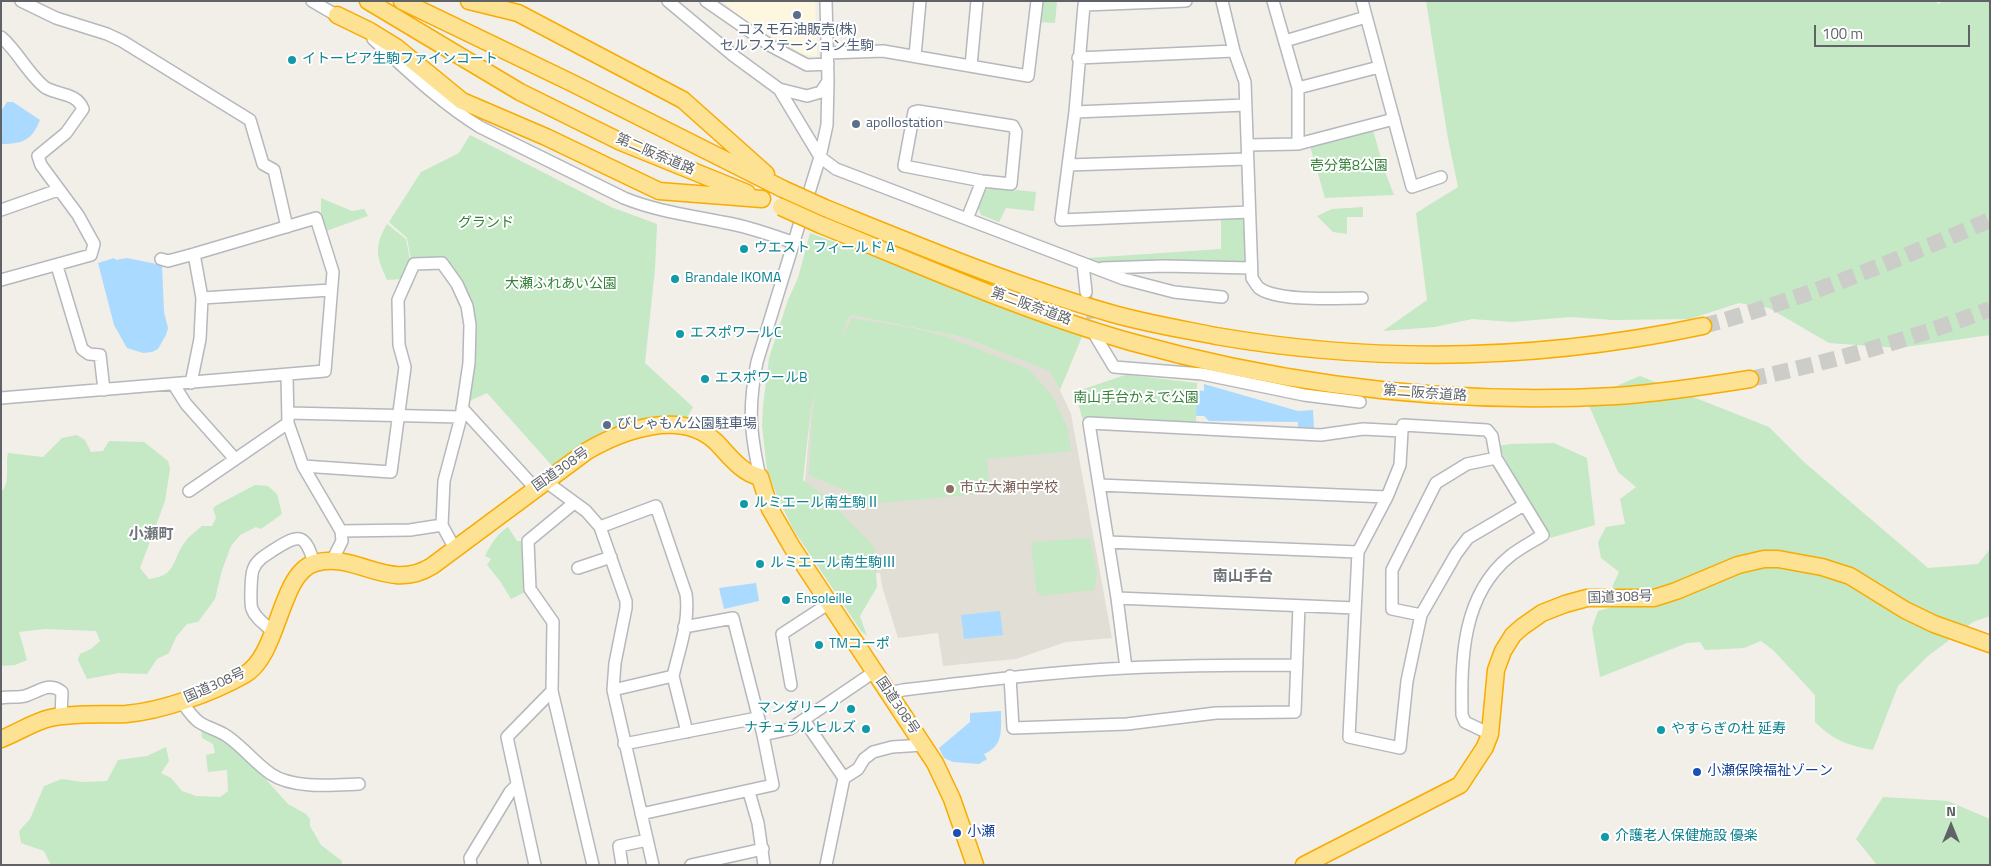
<!DOCTYPE html>
<html>
<head>
<meta charset="utf-8">
<style>
  body { margin:0 }
  #map { position:relative; width:1991px; height:866px; overflow:hidden; background:#f1efe8; font-family:"Titillium Web",sans-serif }
  canvas { display:block }
  .frame { position:absolute; inset:0; border:2px solid #5f6368; pointer-events:none }
  .north { position:absolute; left:1926px; top:801px; width:50px; height:50px; -webkit-text-stroke:4px #fff; paint-order:stroke; rotate:0deg; font-size:14px; font-weight:700; line-height:20px; text-align:center; color:#5f6368 }
  .north::after { content:''; display:block; margin:auto; width:18px; height:22px; background:#5f6368; clip-path:polygon(50% 0,100% 100%,50% 72%,0 100%) }
  .scale { position:absolute; left:1814px; top:25px; width:156px; height:22px; box-sizing:border-box; border:2px solid #5f6368; border-top:0; padding-left:6px; font-size:15px; line-height:18px; white-space:nowrap; color:#5f6368; -webkit-text-stroke:4px #fff; paint-order:stroke }
</style>
</head>
<body>
<div id="map">
<canvas width="1991" height="866"></canvas>
<div class="frame"></div>
<div class="north">N</div>
<div class="scale">100 m</div>
</div>
<script>
const g = document.querySelector('canvas').getContext('2d');
g.lineJoin = 'round';
function fill(path, color) {
  g.fillStyle = color;
  g.fill(path, 'evenodd');
}
function strokePath(path, color, width, dash) {
  g.strokeStyle = color;
  g.lineWidth = width;
  g.lineCap = dash ? 'butt' : 'round';
  g.setLineDash(dash || []);
  g.stroke(path);
}
function label(font, color, halo, rows, align = 'center') {
  g.font = font + ' "Titillium Web","Noto Sans JP",sans-serif';
  g.lineWidth = 4;
  g.setLineDash([]);
  g.textBaseline = 'middle';
  g.strokeStyle = halo;
  g.fillStyle = color;
  for (const [text, x, y, turn = 0] of rows) {
    g.save();
    g.translate(x, y);
    g.rotate((+turn || 0) * Math.PI / 180);
    g.textAlign = isNaN(turn) ? turn : align;
    if (halo) g.strokeText(text, 0, 0);
    g.fillText(text, 0, 0);
    g.restore();
  }
}
fill(new Path2D(`
  M722,1h93l2,55 -12,-1 -58,-33z`), '#fef7e0');
fill(new Path2D(`
  M850,315l112,22 89,34 20,43 41,224 -46,4 -50,17 -73,7 -5,-33 -40,5 -16,-52 -2,-13h-39l-36,-91 6,-74 9,-33z`), '#e1ded6');
fill(new Path2D(`
  M1041,1h16l-2,22 -16,-1z
  M1426,1h508l5,3 3,-3h48v334l-92,13 -69,-5 -60,-35 -30,-5 -49,16 -77,1 -43,-3 -58,5 -40,-3 -37,8 -52,4 44,-31 -11,-87 42,-26 -10,-48z
  M1373,130l11,39 10,26 -69,3 -15,-52z
  M470,135l141,72 46,17 -2,45 -10,94 48,44 -7,13 -16,-1 -116,49 -67,-75 -20,9c2,-21 12,-75 6,-93 -5,-18 -16,-38 -28,-51l-34,1 -4,-21 -18,-16 32,-50 38,-19z
  M991,187l24,4 1,-1 20,2 -2,19 -28,-3 -7,14 -18,-7 -3,-7 7,-17z
  M321,198l31,13 12,-2 4,7 -42,15 -5,-17z
  M1363,207v10h-16v17l-14,-2 -16,-16 15,-7z
  M1240,218l6,5 1,35 -3,5h-146l-11,-5 134,-9v-30z
  M387,224l19,15 4,21 -8,19 -15,1c-10,-23 -14,-32 0,-56z
  M810,233l274,99 -24,58 -10,-19 -88,-34 -112,-22 -14,32 16,-29 60,10 35,9 81,32 23,25 17,35 3,22 -84,8 3,34 -122,11 -4,-6 -55,-23 4,-67 4,-20 -6,20 -8,72 23,17 48,50 3,40 -17,29 7,20 -6,-5 -68,-102 -16,-33 -10,-26 -5,-44 1,-20 6,-48 19,-58 10,-22z
  M1128,374l1,1 68,8 -1,42 -113,-4 -8,-29z
  M1640,376l129,51 35,35 124,106 50,-4 12,-15v67l-17,6 -45,34 -30,30 -25,64c-25,-5 -39,-9 -58,-28v-27l-42,-45 -12,-9 -17,7 -39,2 -5,-8 -13,1 -87,34 -8,-49 6,-17 14,-4 23,-1 -14,-15 -9,-4 7,-15 -18,-14 -3,-16 8,-15 19,-3 -5,-25 16,-12 -18,-15 -32,-73z
  M77,435l8,5 6,12 12,-1 6,-10 35,1 24,19 2,8 -5,32 -25,67 9,11c28,-3 22,-18 36,-37 4,-6 11,-11 17,-16h10l4,-8 -3,-10 4,-3 38,-20 13,1 9,8 5,20 -21,15 -5,-2 -16,8 -9,11 -9,24 -7,29 -17,23 -11,2 -11,13 -7,16 -12,6 -10,15 -28,-1 -32,6 -9,-19 2,-6 11,-5 9,-8 -4,-10 -51,-2 -26,3 8,28 -12,5 -14,1v-174c10,-9 4,-27 7,-39l35,4 19,-19z
  M1554,443l33,15 8,67 -45,13 -52,-92 12,-2z
  M508,527l9,14h5l3,51 -14,7 -11,-18 -13,-16 4,-6 -6,-3c6,-12 12,-22 23,-29z
  M1090,538l7,36 -3,16 -53,6 -5,-6 -5,-48z
  M201,726l11,4 33,26 43,48 18,10 4,5v7l11,19 21,16 -1,4h-290l-7,-14 -23,-8 -2,-12 11,-12 14,-33 18,-7 20,3 25,-1 11,-21 29,-4 19,-9 3,14 -8,12 10,5 11,13 14,5 24,1 8,-6 -1,-21 -19,2 -2,-17 9,-2 -2,-9 -11,-6z
  M1883,797l65,4 42,18v46h-113l-21,-26z`), '#c5e8c5');
fill(new Path2D(`
  M7,102h6l27,18c-8,20 -17,24 -39,24v-33z
  M114,258l2,2 11,-2 35,7 2,47 4,16 -2,7 -8,14 -6,3 -9,1 -16,-5 -13,-23 -16,-62z
  M1204,384l94,27 15,-1 1,18h-16v-6l-89,-1 -5,-5h-8l1,-26 7,1z
  M756,583l3,18 -35,8 -5,-21z
  M1000,611l3,24 -39,4 -3,-24z
  M1001,711c0,18 3,35 -17,43l3,5 -8,5 -26,-2 -9,-4 -5,-10 31,-26v-9z`), '#aadaff');
strokePath(new Path2D(`
  M1086,292l10,43`), '#ccccc8', 11, [11, 5.5]);
strokePath(new Path2D(`
  M1703,326c101,-27 191,-65 287,-106
  M1750,379c82,-17 162,-40 240,-70`), '#ccccc8', 16, [16, 8]);
const minor = new Path2D(`
  M21,1l35,17 51,16 15,7 128,79 13,44 11,6 13,57
  M312,1l29,17
  M668,1l66,55 45,33 41,68 16,12 288,110 50,13 48,5
  M706,1l65,45 36,19 21,-1
  M1186,1l-102,4 -9,107 -14,108 188,-8
  M1222,1l12,50 11,31 7,196c2,3 4,7 7,10 19,14 78,10 103,10
  M1273,1l25,87v56
  M1362,1l50,186 29,-10
  M1,37c16,13 29,40 45,51 13,7 31,5 37,21l-17,24 -28,23 3,9 37,50 16,29 -3,11 -90,25
  M373,39c35,32 68,64 107,88l144,71c32,13 64,17 98,24 24,4 47,12 70,20
  M1285,41l81,-24
  M828,53l55,-2 145,25 9,-75
  M915,56l5,-55
  M1078,58l156,-7
  M971,66l6,-65
  M1298,88l81,-21
  M779,89l28,7 14,-4 7,-11
  M918,111l95,15 3,6 -5,52 -29,-3 -78,-15 10,-54z
  M1075,112l170,-7
  M1248,145l50,-1 96,-25
  M1068,165l179,-6
  M1,210l57,-20
  M967,219l15,-38
  M1083,264l3,28
  M57,266l25,83 7,5 11,1 4,35
  M1102,268l62,-2 87,2
  M202,298l129,-8
  M1096,337l18,30 88,7 102,21 56,7
  M287,376l1,47 15,43 38,65 1,10 -10,20
  M191,383l9,-44 2,-41 -8,-44
  M174,385l12,19 49,55
  M1,398l324,-27 8,-99 -17,-54 -122,36 -26,7 -7,-2
  M462,408l73,80
  M288,413l173,4
  M1402,431l1,-6 84,5 5,6 4,22
  M303,466l88,6 14,-105 -6,-22 -1,-45 16,-36 28,-1 15,21 10,22 3,19 -1,38 -8,54 -17,64 -2,44 13,24
  M760,477c-10,-45 -12,-69 -3,-115l63,-205 7,-32 1,-44 -2,-80
  M545,481l41,30 14,16 26,74v7l-11,55 -2,27 40,175
  M1099,485l288,12
  M189,491l99,-68
  M574,503l-46,38 2,48 23,33 -1,69 41,174
  M600,527l56,-21 30,88c4,27 -7,56 -13,82l-60,14
  M341,531l69,-1 32,-5
  M1108,542l250,10
  M578,568l33,-11
  M1117,598l238,10
  M1421,615l-29,-6v-39l44,-87 31,-19 29,-6 47,77c-11,7 -23,13 -33,21 -48,39 -49,102 -48,159l3,7 25,12
  M273,632c-7,-7 -18,-14 -21,-23 -2,-5 -1,-34 1,-39 3,-10 13,-15 22,-21 25,-16 30,-15 39,14
  M1126,668l-9,-70 -28,-175 232,12 42,-6 39,2 -2,34 -13,32 -29,55 -9,185 51,11 7,-67 14,-66 35,-61 12,-16 56,-33
  M673,676l14,56
  M1010,676l3,52 114,-4 89,-11 79,-1 4,-106
  M791,685l-9,-51 46,-30
  M889,693l14,-3c74,-9 148,-18 223,-22 57,-3 114,-3 171,-3
  M1,698c8,-2 17,0 24,-2 14,-4 24,-15 37,-4l-1,25
  M182,702c5,7 10,15 17,20 9,6 19,8 28,14 16,11 28,27 44,38 22,15 62,11 88,10
  M804,720l40,58
  M763,735l27,-6 84,-57
  M624,744l133,-26
  M749,792l9,31 6,42
  M641,814l132,-29 -10,-50 -30,-117 -49,9
  M471,865l-1,-7 40,-66 7,-7
  M535,865l-28,-128 45,-46
  M622,865l-3,-19 28,-6
  M691,865l72,-16
  M826,865l18,-87 14,-9 6,-10 9,-7 19,-5 31,-2`);
const highway = new Path2D(`
  M368,1l152,91 101,50 126,51
  M402,1l170,82 211,106
  M469,1l49,12 165,87 83,74
  M337,15l33,16 26,16 66,54 84,36 113,54 103,8
  M825,208c94,38 187,77 285,105 34,10 71,16 106,23 162,28 327,24 487,-10
  M821,225c102,41 204,87 310,117 158,44 321,63 485,54 45,-3 90,-10 134,-17
  M1,739c16,-6 32,-17 49,-21 24,-5 51,-3 76,-4 36,-3 86,-21 118,-39 36,-20 35,-102 71,-112 41,-12 74,30 117,3l155,-115c36,-21 94,-42 129,-9 13,13 25,31 44,35l10,32 22,38 143,216 17,36 23,66
  M1304,865l156,-80 25,-38 5,-13 6,-64 7,-19 10,-16 9,-8 20,-14 23,-9 22,-6h67l22,-7 62,-26 26,-6h14l44,8 28,9 55,34 29,14 56,20`);
strokePath(minor, '#b5b8bc', 14);
strokePath(highway, '#f9ab00', 19);
strokePath(minor, '#fff', 11);
strokePath(highway, '#fde293', 16);
const highwayBridge = new Path2D(`
  M783,189l42,19
  M781,207l40,18`);
strokePath(highwayBridge, '#f9ab00', 19, []);
strokePath(highwayBridge, '#fde293', 16);
for (const [x, y, r, color] of [
  [797,15,5,"#5c6f8a"],
  [292,60,5,"#0f9aa8"],
  [856,124,5,"#5c6f8a"],
  [744,249,5,"#0f9aa8"],
  [675,279,5,"#0f9aa8"],
  [680,334,5,"#0f9aa8"],
  [705,379,5,"#0f9aa8"],
  [607,425,5,"#5c6f8a"],
  [950,489,5,"#8d6e63"],
  [744,504,5,"#0f9aa8"],
  [760,564,5,"#0f9aa8"],
  [786,600,5,"#0f9aa8"],
  [819,645,5,"#0f9aa8"],
  [851,709,5,"#0f9aa8"],
  [866,729,5,"#0f9aa8"],
  [1661,730,5,"#0f9aa8"],
  [1697,772,5,"#1a4fb4"],
  [957,833,5,"#1a4fb4"],
  [1605,837,5,"#0f9aa8"]
]) {
  const dot = new Path2D();
  dot.arc(x, y, r, 0, 2 * Math.PI);
  g.fillStyle = color;
  g.fill(dot);
  strokePath(dot, '#fff', 2);
}
label('14px', '#4e5e75', '#fff', [
  ["コスモ石油販売(株)",797,31,"center"],
  ["セルフステーション生駒",797,47,"center"],
  ["apollostation",866,124],
  ["びしゃもん公園駐車場",617,425]
], 'left');
label('14px', '#0d838f', '#fff', [
  ["イトーピア生駒ファインコート",302,60],
  ["ウエスト フィールド A",754,249],
  ["Brandale IKOMA",685,279],
  ["エスポワールC",690,334],
  ["エスポワールB",715,379],
  ["ルミエール南生駒Ⅱ",754,504],
  ["ルミエール南生駒Ⅲ",770,564],
  ["Ensoleille",796,600],
  ["TMコーポ",829,645],
  ["マンダリーノ",841,709,"right"],
  ["ナチュラルヒルズ",856,729,"right"],
  ["やすらぎの杜 延寿",1671,730],
  ["介護老人保健施設 優楽",1615,837]
], 'left');
label('14px', '#5f6368', '#fff', [
  ["第二阪奈道路",655,155,23],
  ["第二阪奈道路",1031,307,20],
  ["第二阪奈道路",1425,394,4],
  ["国道308号",561,470,-35],
  ["国道308号",1620,598,-2],
  ["国道308号",215,686,-24],
  ["国道308号",897,706,56]
]);
label('14px', '#348238', '#fff', [
  ["壱分第8公園",1349,167],
  ["グランド",486,224],
  ["大瀬ふれあい公園",561,285],
  ["南山手台かえで公園",1136,399]
]);
label('14px', '#785e54', '#fff', [
  ["市立大瀬中学校",960,489]
], 'left');
label('14px', '#164399', '#fff', [
  ["小瀬保険福祉ゾーン",1707,772],
  ["小瀬",967,833]
], 'left');
label('bold 15px', '#70757a', '#fff', [
  ["小瀬町",151,535],
  ["南山手台",1243,577]
]);
</script>
</body>
</html>
